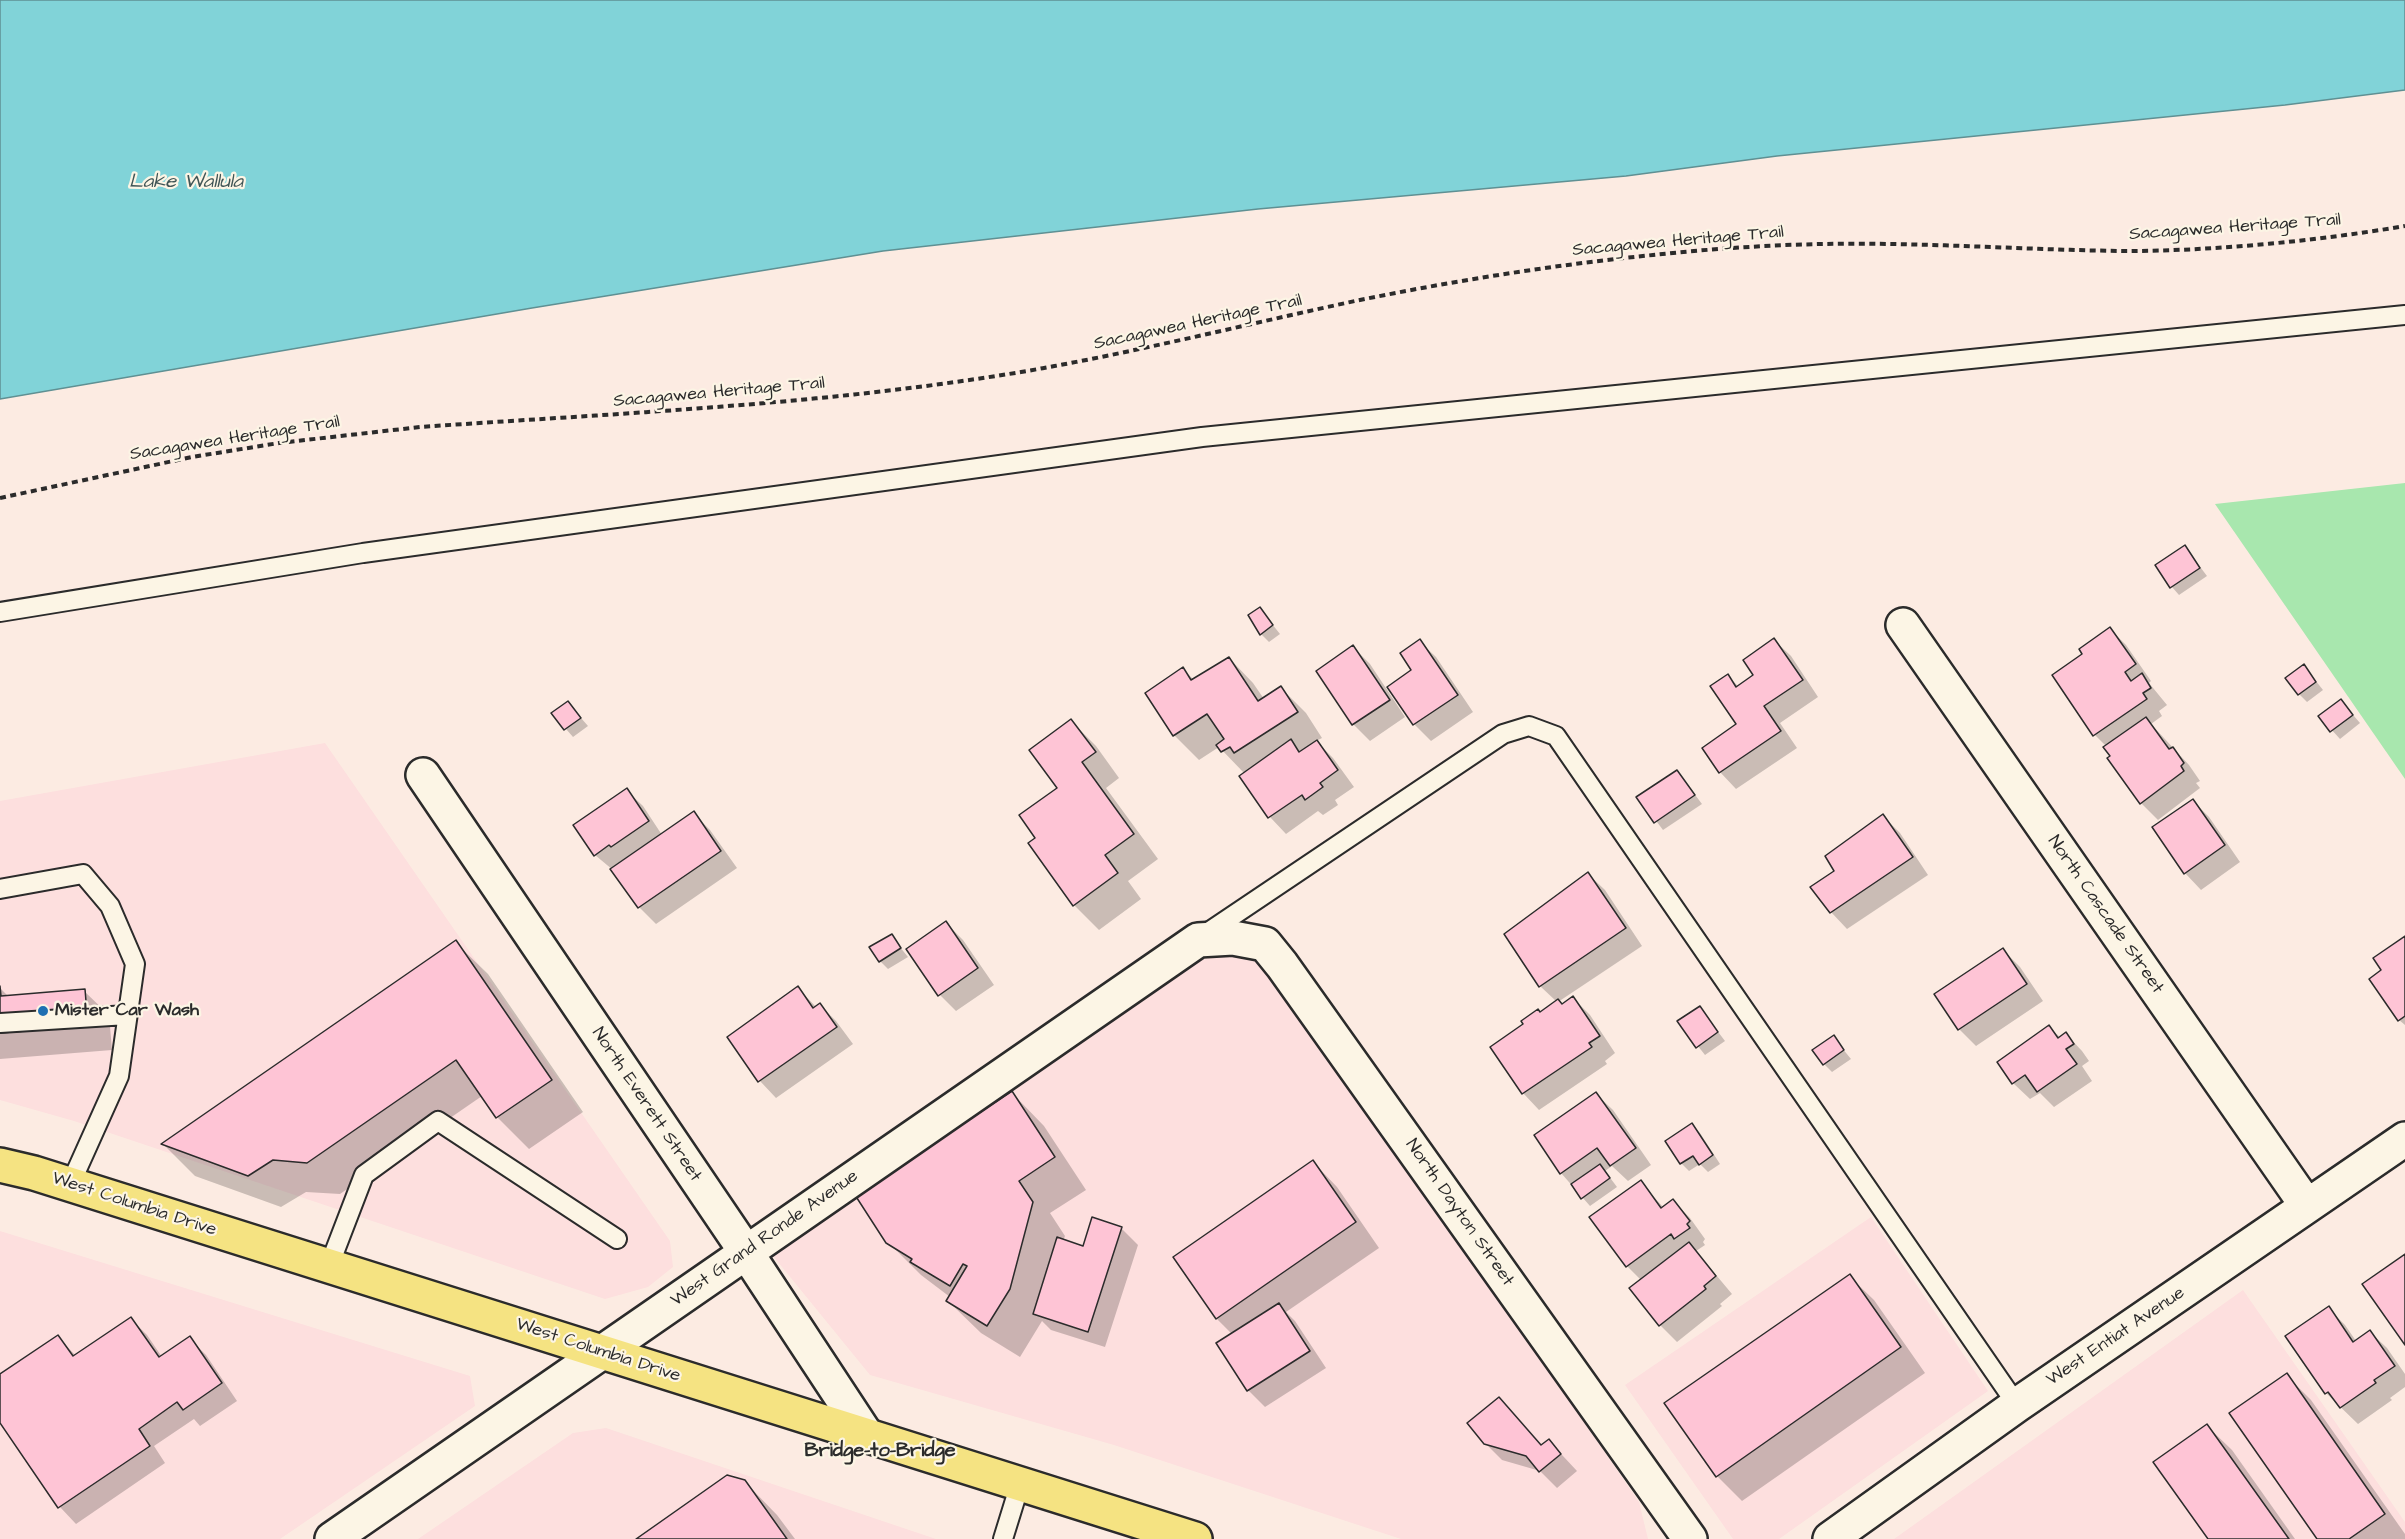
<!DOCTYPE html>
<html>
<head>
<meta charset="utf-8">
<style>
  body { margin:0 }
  canvas { display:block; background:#fcebe2 }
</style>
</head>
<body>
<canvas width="2405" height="1539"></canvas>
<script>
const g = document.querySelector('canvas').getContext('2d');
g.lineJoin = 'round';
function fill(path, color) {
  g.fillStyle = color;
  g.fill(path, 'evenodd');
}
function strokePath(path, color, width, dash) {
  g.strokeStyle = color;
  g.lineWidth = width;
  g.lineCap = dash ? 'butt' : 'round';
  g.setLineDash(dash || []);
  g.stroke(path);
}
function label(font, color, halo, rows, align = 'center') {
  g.font = font + ' "Architects Daughter",sans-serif';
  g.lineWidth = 4.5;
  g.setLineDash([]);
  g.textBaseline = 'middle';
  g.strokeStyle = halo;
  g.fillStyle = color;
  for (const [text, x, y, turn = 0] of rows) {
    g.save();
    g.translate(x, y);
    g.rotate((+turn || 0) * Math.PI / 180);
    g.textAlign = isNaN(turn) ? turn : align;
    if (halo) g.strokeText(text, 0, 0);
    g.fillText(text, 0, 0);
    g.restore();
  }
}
fill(new Path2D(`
  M325,743l345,498 3,26 -25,20 -43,12 -531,-178 -74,-21v-299z
  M1239,920l400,582 9,37h-247l-287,-94 -244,-70 -101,-124z
  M1871,1217l117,174 -209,148h-46l-108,-154z
  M0,1231l470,145 5,30 -195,133h-280z
  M2243,1290l162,232v17h-511z
  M606,1428l330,111h-518l155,-106z`), '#fddfde');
fill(new Path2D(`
  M2405,483v296l-190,-275z`), '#a8e7ae');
const water = new Path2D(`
  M0,0h2405v90l-120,15 -508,51 -151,20 -368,33 -375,42 -351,57 -532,91z`);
fill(water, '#81d3d8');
strokePath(water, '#5f9093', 1.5);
fill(new Path2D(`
  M2185,547l22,29 -28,19 -7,-8z
  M1260,609l20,25 -11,8 -8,-8z
  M2110,629l16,16 25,36 -2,2 18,22 -8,6 3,5 -11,8 38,41 11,16 -4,2 4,5 -42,32 -17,-17 -34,-56 -12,-12 -11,-81z
  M1774,640l17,16 27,41 -38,26 17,25 -61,41 -16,-17 18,-47 -10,-49 11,11 17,-12z
  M1419,641l17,16 37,55 -42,29 -17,-17 -1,-54z
  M1353,647l17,17 35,53 -35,24 -17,-17 -35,-53z
  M1229,658l24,25 11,16 17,-11 25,25 16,25 -6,3 17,17 21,29 -19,13 3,5 -15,10 -5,-4 -32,23 -16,-17 -29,-41 4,-2 -26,-27 -20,13 -25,-25 9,-66 11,11z
  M2304,666l19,24 -16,12 -8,-8z
  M2341,701l19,22 -20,16 -20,-22z
  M568,703l20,23 -15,11 -20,-23z
  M1071,721l25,25 23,32 -13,10 52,71 -30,22 13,18 -42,31 -25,-25 -44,-61 7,-6 22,-50z
  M1677,771l25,33 -39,26 -24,-32z
  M626,790l17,16 19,29 31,-22 17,17 27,38 -81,56 -17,-17 -26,-37 -18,-15z
  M2193,801l16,16 31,45 -39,28 -16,-17z
  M1883,816l17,17 28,42 -81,54 -16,-17 5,-40z
  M1588,874l17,16 37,56 -84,56 4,4 11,-8 17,17 25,38 -10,8 2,3 -68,46 -16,-17 17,-79 17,-12 -17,-16z
  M946,923l17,17 31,45 -38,26 -16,-16z
  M891,936l17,21 -20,12 -8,-8z
  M2405,938v87l-6,-5 -16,-50z
  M455,942l33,32 95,138 -54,37 -32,-32 -15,-21 -142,98 -34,-2 -25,15 -86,-31 -32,-32z
  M2003,950l17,17 23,34 -67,45 -17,-17 -23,-35z
  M0,988l9,9 75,-6 25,24 3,35 -112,9z
  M798,988l18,19 4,-2 16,16 17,23 -77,54 -16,-17 -31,-44z
  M1700,1008l25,33 -20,14 -26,-33z
  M2049,1027l12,11 5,-4 16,17 7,10 -7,5 10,15 -38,26 -14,-14 -10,6 -17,-16z
  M1833,1037l18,22 -19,13 -8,-8z
  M1012,1093l32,33 42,64 -36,23 15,23 -2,5 21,7 37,-20 17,17 -33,102 -54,-17 -9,-9 -22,36 -39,-24 -33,-32 2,-4 -29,-22 -33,-33z
  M1596,1094l17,16 38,55 -23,16 -16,-15 -7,5 12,16 -27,19 -29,-33z
  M1692,1125l8,8 20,31 -12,8 -8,-8 -11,7 -8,-8z
  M1313,1162l24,25 42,61 -93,64 9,9 31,47 -61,39 -17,-17 -30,-47 14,-9 -15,-15 -42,-61z
  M1640,1182l24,26 9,-7 17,17 15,21 -2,3 2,3 -9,6 36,43 -12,10 2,2 -45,36 -17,-17 -29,-37 10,-8 -14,-14z
  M1849,1276l25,24 51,73 -183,128 -25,-25 -51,-72z
  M2328,1308l17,17 11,16 14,-9 17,16 18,26v13l-15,11 2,2 -34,24 -32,-31z
  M131,1319l16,16 15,22 27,-19 17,17 31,46 -37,25 -6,-7 -40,27 11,17 -89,61 -16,-17 -60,-86v-45l58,-39 18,19z
  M2286,1375l25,25 94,134v5h-86z
  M1499,1399l43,47 7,-5 28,30 -20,17 -17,-17 -38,-11 -17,-17z
  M2207,1426l25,24 63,89h-85z
  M745,1482l32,33 18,24h-156z`), '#0003');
const building = new Path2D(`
  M2185,545l15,23 -30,20 -15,-23z
  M1260,607l13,18 -13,10 -12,-20z
  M2110,627l26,37 -11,8 6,9 11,-8 9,15 -8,5 4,6 -54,37 -41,-61 30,-21 -3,-5z
  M1774,638l29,42 -39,26 17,25 -62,42 -17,-25 34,-24 -26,-38 18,-12 8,13 17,-12 -10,-15z
  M1420,639l38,56 -45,30 -26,-38 24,-17 -11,-17z
  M1353,645l37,55 -38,25 -36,-54z
  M1229,657l29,44 23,-15 17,26 -64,41 -4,-6 -9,5 -5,-7 8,-6 -17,-25 -34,22 -28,-43 38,-26 8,13z
  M2304,664l12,18 -18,13 -13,-17z
  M2341,699l12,16 -23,17 -12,-16z
  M568,701l13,17 -17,12 -13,-17z
  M2146,717l23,32 4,-2 11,16 -3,3 3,5 -44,33 -33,-46 3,-2 -7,-9z
  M1071,719l25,33 -14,10 52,72 -29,21 13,18 -45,33 -45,-63 7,-5 -16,-23 38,-27 -28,-38z
  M1291,739l8,13 18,-12 21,30 -18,13 3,4 -18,13 -3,-5 -34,23 -29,-42z
  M1677,770l18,25 -41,28 -18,-26z
  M627,788l22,33 -38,26 -2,-2 -15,11 -21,-31z
  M2193,799l32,46 -41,29 -32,-47z
  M694,811l27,40 -83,57 -28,-39z
  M1883,814l30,43 -83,56 -20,-26 24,-16 -9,-15z
  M1588,872l38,56 -87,59 -35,-53z
  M946,921l32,47 -40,28 -32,-47z
  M892,934l9,14 -22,14 -10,-15z
  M2405,936v80l-7,5 -29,-42 12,-9 -8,-12z
  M456,940l96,140 -56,38 -40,-58 -149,103 -34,-3 -25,16 -87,-32z
  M2003,948l24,36 -69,46 -24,-36z
  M0,986l1,10 84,-7 3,37 -88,7z
  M798,986l15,22 7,-5 17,24 -79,55 -31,-45z
  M1573,996l27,40 -11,7 3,4 -70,47 -32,-47 33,-23 -2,-3 17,-12 2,3 18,-13 4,5z
  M1700,1006l18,26 -22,16 -19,-27z
  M2049,1025l9,13 8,-6 8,12 -8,5 11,15 -40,28 -12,-17 -13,9 -15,-22z
  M1834,1035l10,15 -21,15 -11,-15z
  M1012,1091l43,66 -36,24 14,21 -23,87 -23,37 -41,-25 21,-35 -4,-2 -13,22 -40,-24 2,-3 -26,-16 -31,-48z
  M1596,1092l40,56 -26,18 -13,-18 -37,26 -26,-39z
  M1692,1123l21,32 -14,10 -6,-9 -13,8 -15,-23z
  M1313,1160l43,62 -140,97 -43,-62z
  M1600,1164l10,14 -29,21 -10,-15z
  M1641,1180l20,28 12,-9 17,22 -3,3 3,4 -16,11 -3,-5 -45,33 -37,-50z
  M1092,1217l30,10 -34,105 -55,-18 24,-77 26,9z
  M1689,1242l27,34 -12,10 2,3 -47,37 -30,-38z
  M2405,1254v91l-43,-61z
  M1850,1274l51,73 -185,130 -52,-74z
  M1279,1303l31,48 -63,40 -31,-48z
  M2329,1306l24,36 17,-12 25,36 -21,14 2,3 -36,25 -12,-16 -3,2 -40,-58z
  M131,1317l28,40 31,-21 32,47 -39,27 -6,-8 -38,27 11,17 -92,62 -58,-85v-49l58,-39 15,21z
  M2287,1373l98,141 -36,25h-32l-88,-126z
  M1499,1397l42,48 8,-6 12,15 -22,18 -13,-16 -42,-12 -17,-21z
  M2207,1424l82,115h-81l-55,-77z
  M727,1475l18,5 42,59h-151z`);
fill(building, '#fec4d5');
strokePath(building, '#2b2b2b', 1.5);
const service = new Path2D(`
  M0,612l363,-59 839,-116 1203,-122
  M0,889l83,-15 27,32 25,58 -16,112 -49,109
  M1204,935l299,-201 26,-8 27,10 461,669
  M0,1023l127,-8
  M329,1266l35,-91 74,-54 179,118
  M1003,1539l17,-55`);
const minor = new Path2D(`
  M1903,625l404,581
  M423,775l323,477 121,184
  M332,1539l866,-599 35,-2 32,6 17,21 408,574
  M1830,1539l187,-134 388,-266`);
const primary = new Path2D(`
  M0,1165l34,8 1161,366`);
strokePath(service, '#2b2b2b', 22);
strokePath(minor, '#2b2b2b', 38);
strokePath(primary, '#2b2b2b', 38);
strokePath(new Path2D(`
  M0,498l192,-41 87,-14 141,-16c201,-14 402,-22 601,-55 112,-19 222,-47 334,-71 98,-20 198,-36 298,-46 56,-6 114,-10 170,-11 101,-2 201,6 302,7 90,0 191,-10 280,-25`), '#2b2b2b', 4, [6, 4.5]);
strokePath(service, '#fcf5e5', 18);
strokePath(minor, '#fcf5e5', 33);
strokePath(primary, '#f5e382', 33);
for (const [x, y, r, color] of [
  [43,1011,6,"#1f6fb2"]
]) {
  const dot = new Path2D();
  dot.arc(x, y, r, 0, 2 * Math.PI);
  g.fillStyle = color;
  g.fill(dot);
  strokePath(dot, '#fcf5e5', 2);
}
label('18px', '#2b2b2b', '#fcf5e5', [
  ["Sacagawea Heritage Trail",2235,228,-4],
  ["Sacagawea Heritage Trail",1678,242,-5],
  ["Sacagawea Heritage Trail",1198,323,-12],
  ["Sacagawea Heritage Trail",719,393,-5],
  ["Sacagawea Heritage Trail",235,439,-9],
  ["North Cascade Street",2105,915,55],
  ["North Everett Street",646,1105,56],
  ["West Columbia Drive",134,1205,18],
  ["North Dayton Street",1459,1213,55],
  ["West Grand Ronde Avenue",765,1239,-35],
  ["West Entiat Avenue",2116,1337,-34],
  ["West Columbia Drive",598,1351,18]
]);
label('bold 18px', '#2b2b2b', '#fcf5e5', [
  ["Mister Car Wash",55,1011]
], 'left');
label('italic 20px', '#405556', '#fcf5e5', [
  ["Lake Wallula",186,183]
]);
label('bold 20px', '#2b2b2b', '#fcf5e5', [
  ["Bridge-to-Bridge",880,1452]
]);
</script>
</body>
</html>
